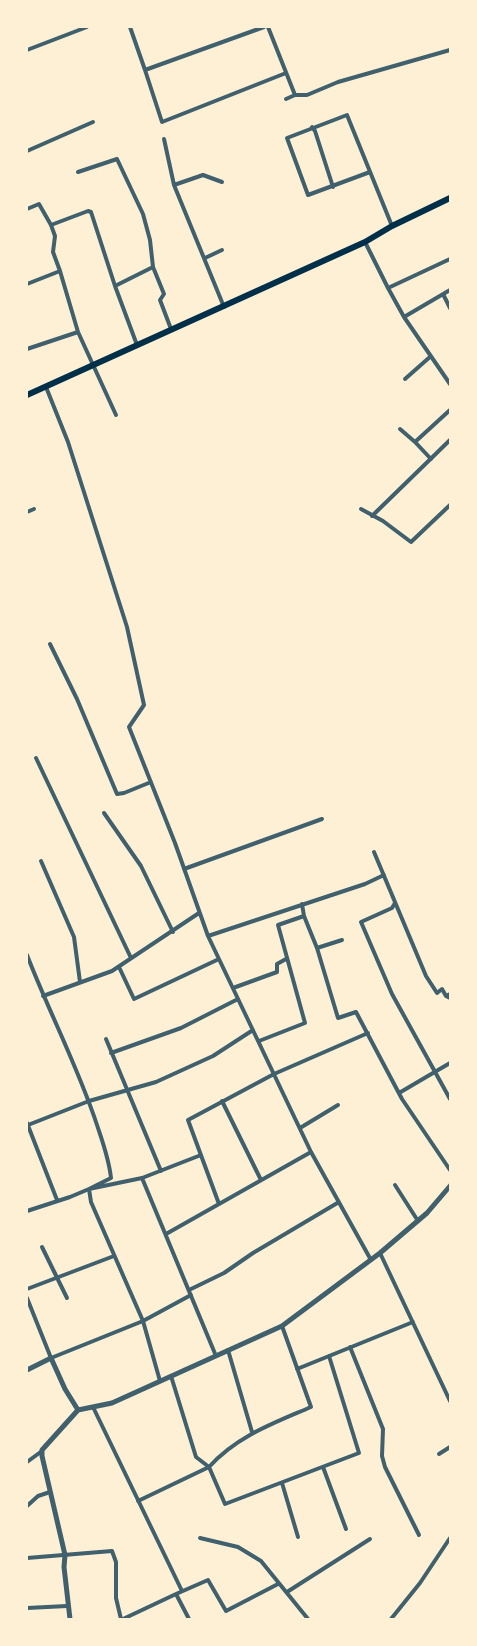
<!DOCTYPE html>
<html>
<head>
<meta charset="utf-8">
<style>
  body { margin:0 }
  #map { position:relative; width:477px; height:1646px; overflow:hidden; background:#fdf0d5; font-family:"Noto Sans",sans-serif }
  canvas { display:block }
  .frame { position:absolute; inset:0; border:28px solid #fdf0d5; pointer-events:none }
</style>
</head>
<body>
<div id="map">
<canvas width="477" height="1646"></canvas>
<div class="frame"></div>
</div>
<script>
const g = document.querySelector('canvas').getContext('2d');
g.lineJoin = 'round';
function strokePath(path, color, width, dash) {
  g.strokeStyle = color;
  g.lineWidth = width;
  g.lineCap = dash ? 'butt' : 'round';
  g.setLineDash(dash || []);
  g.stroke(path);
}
strokePath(new Path2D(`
  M130,27l15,43
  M264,27l-119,43 17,52 124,-49
  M268,27l27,68
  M27,50l60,-23
  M286,99l9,-4h12l31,-13 112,-32
  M312,127l3,4 18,56
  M164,139l10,46 50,122
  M27,151l66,-29
  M78,172l39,-13 26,55 7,26 3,27 11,27 -4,6 11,29
  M370,172l-62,23 -21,-57 60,-23 45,111
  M174,185l29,-10 19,7
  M27,209l12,-5 12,21
  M365,242l23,46 62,-29
  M205,258l17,-8
  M27,284l33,-13
  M115,286l38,-19
  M388,288l16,29
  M450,290l-46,27 46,67
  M443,294l7,14
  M27,349l51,-17
  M405,379l26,-23
  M46,387l22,55 59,185 17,78 -15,22 46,116 33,93 103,216 60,108
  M116,415l-38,-83 -18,-61 -7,-19 2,-16 -4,-11 37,-14 3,1 24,74 22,59
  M400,429l15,13 16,17
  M415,442l35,-32
  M361,509l22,12 28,21 39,-37
  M27,512l7,-3
  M372,516l78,-76
  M50,644l27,55 40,95 7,-1 27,-11
  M36,758l95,200
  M104,813l37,53 32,66
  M374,852l52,124 11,17 5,-4 4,7
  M41,861l33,76 6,45
  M184,869l138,-50
  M395,903l-3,5 -31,14 31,72 58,105
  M302,904l2,12 13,32 21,70 18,-6 46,87 48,71
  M208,936l157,-52 19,-9
  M317,948l25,-8
  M27,955c22,57 51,112 70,170 6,18 12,34 14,53l-22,11 2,13 52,119 17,60
  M119,967l15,32 85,-40
  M233,988l44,-16v-8l9,-5
  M450,994l-4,2 4,2
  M43,996l69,-25 87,-58
  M106,1039l55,132
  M259,1041l46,-18 -27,-98 26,-9
  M111,1053l70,-25 57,-29
  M399,1093l51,-30
  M222,1101l39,79
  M27,1123l30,77
  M28,1125l61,-24 67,-19 57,-26 40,-26
  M300,1128l38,-23
  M142,1178l74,178
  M395,1185l23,36
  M219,1204l-31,-84 86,-46 94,-41
  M27,1211l43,-14 19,-8 53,-11 59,-23
  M166,1234l145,-82
  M42,1247l25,51
  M380,1253l70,148
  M27,1289l87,-33
  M189,1290l35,-17 29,-20 86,-51
  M27,1298l24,60 92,-37 48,-26
  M350,1347l33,82 -1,27 3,11 34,68
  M228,1350l24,82
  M297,1369l116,-47
  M171,1376l25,81 13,10 16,37 134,-51 -30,-97
  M93,1407l89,184
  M439,1454l11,-7
  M27,1462l15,-11
  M323,1467l23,62
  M282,1483l16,54
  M138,1501l71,-34c28,-31 65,-44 102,-60l-29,-81
  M27,1506l11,-10 12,-4
  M200,1538l38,9 23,14 47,58
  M27,1558l85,-7 4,11v36l5,21
  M287,1592l83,-53
  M27,1608l40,-2
  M123,1619l53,-25
  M189,1619l-13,-25 32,-14 18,31 52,-27
  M391,1619l29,-36 30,-45`), '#3f606c', 4);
strokePath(new Path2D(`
  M27,1370l24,-12 14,31 13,21 34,-7 170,-77 98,-73 47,-40 23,-27
  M70,1619l-6,-52 1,-12 -23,-99v-6l36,-40`), '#3f606c', 5);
strokePath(new Path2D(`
  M27,395l338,-153 27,-16 58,-28`), '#003049', 6);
</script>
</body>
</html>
